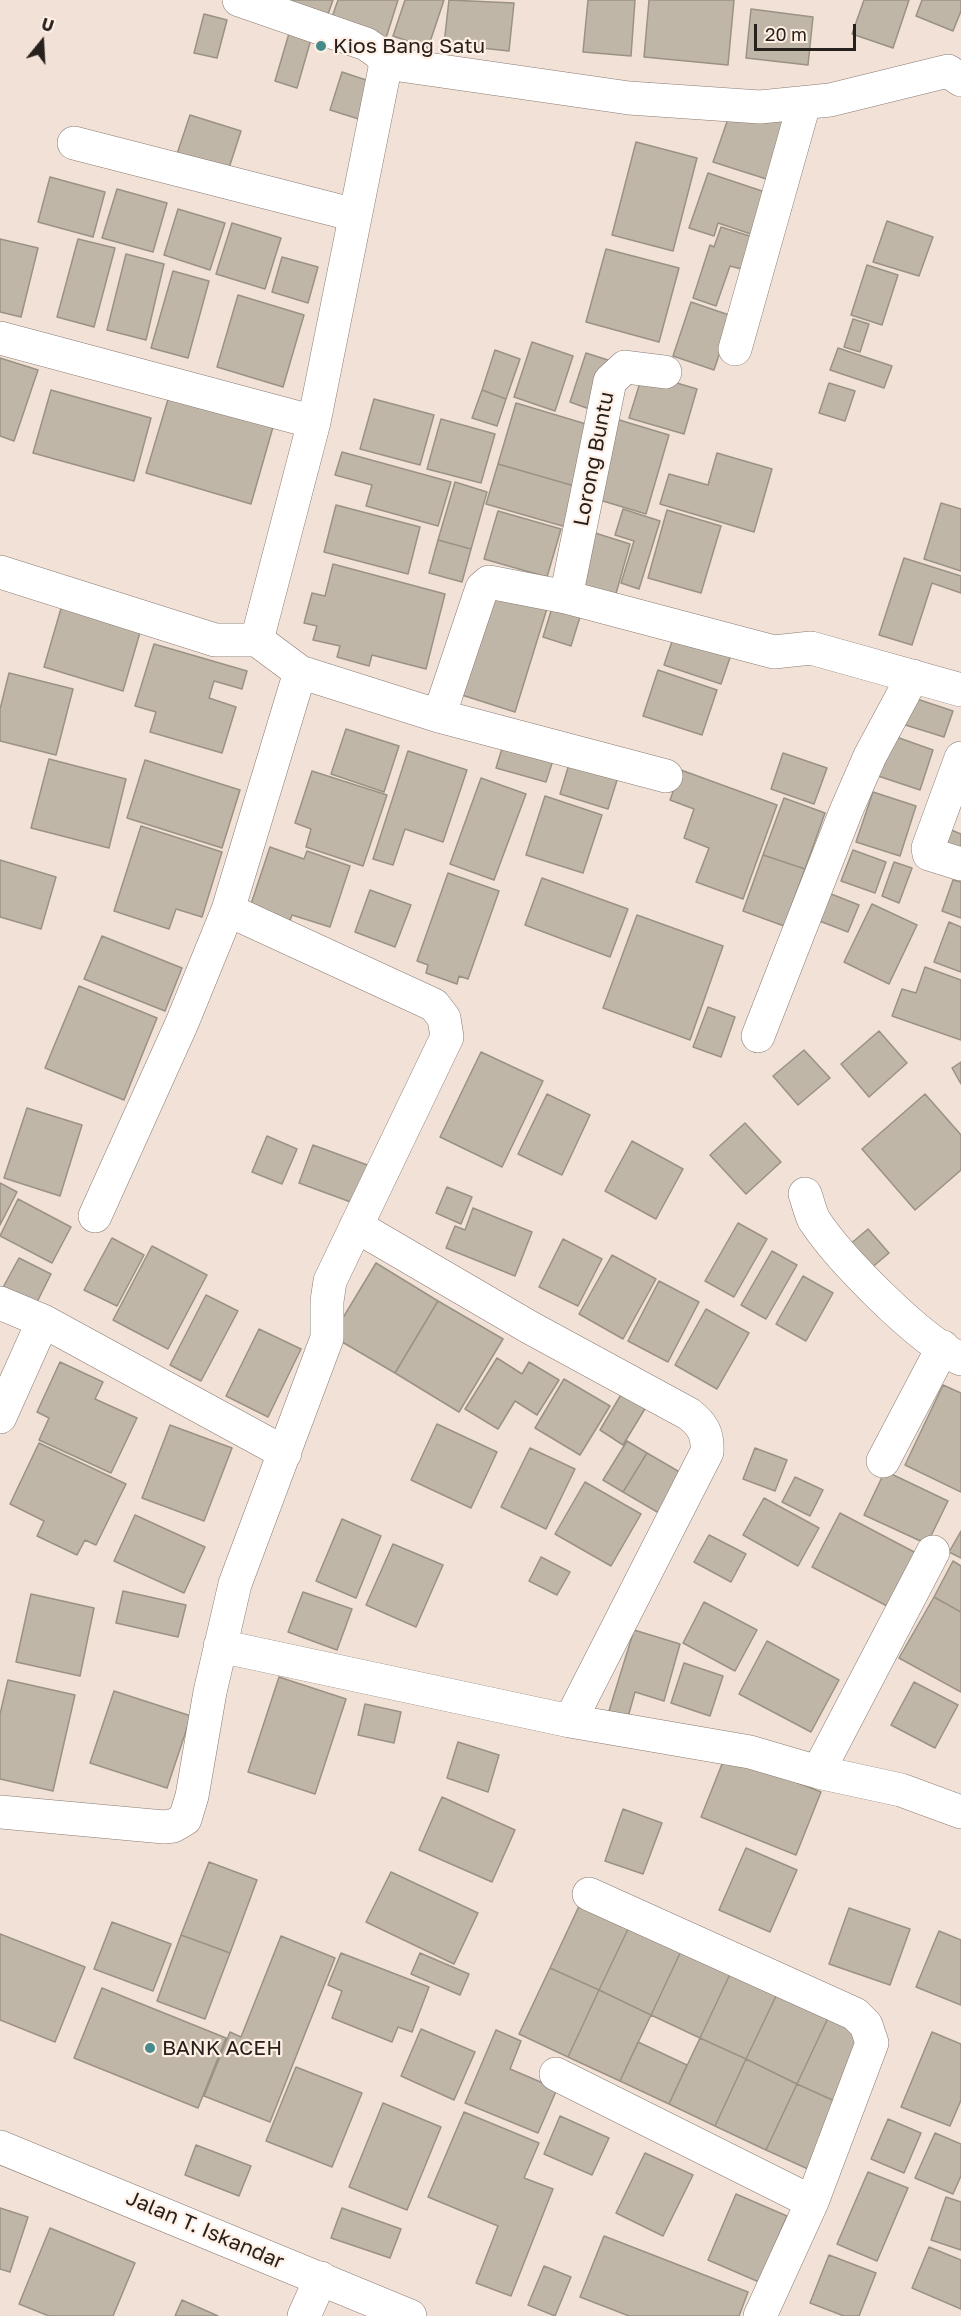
<!DOCTYPE html>
<html>
<head>
<meta charset="utf-8">
<style>
  body { margin:0 }
  #map { position:relative; width:961px; height:2316px; overflow:hidden; background:#f2e1d7; font-family:"Golos Text",sans-serif }
  canvas { display:block }
  .north { position:absolute; left:12px; top:12px; width:60px; height:60px; -webkit-text-stroke:4px #ffefe4; paint-order:stroke; rotate:18deg; font-size:16px; font-weight:700; line-height:24px; text-align:center; color:#26211d }
  .north::after { content:''; display:block; margin:auto; width:21px; height:27px; background:#26211d; clip-path:polygon(50% 0,100% 100%,50% 72%,0 100%) }
  .scale { position:absolute; left:754px; top:24px; width:102px; height:27px; box-sizing:border-box; border:3px solid #26211d; border-top:0; padding-left:8px; font-size:18px; line-height:21px; white-space:nowrap; color:#26211d; -webkit-text-stroke:4px #ffefe4; paint-order:stroke }
</style>
</head>
<body>
<div id="map">
<canvas width="961" height="2316"></canvas>
<div class="north">U</div>
<div class="scale">20 m</div>
</div>
<script>
const g = document.querySelector('canvas').getContext('2d');
g.lineJoin = 'round';
function fill(path, color) {
  g.fillStyle = color;
  g.fill(path, 'evenodd');
}
function strokePath(path, color, width, dash) {
  g.strokeStyle = color;
  g.lineWidth = width;
  g.lineCap = dash ? 'butt' : 'round';
  g.setLineDash(dash || []);
  g.stroke(path);
}
function label(font, color, halo, rows, align = 'center') {
  g.font = font + ' "Golos Text",sans-serif';
  g.lineWidth = 4.5;
  g.setLineDash([]);
  g.textBaseline = 'middle';
  g.strokeStyle = halo;
  g.fillStyle = color;
  for (const [text, x, y, turn = 0] of rows) {
    g.save();
    g.translate(x, y);
    g.rotate((+turn || 0) * Math.PI / 180);
    g.textAlign = isNaN(turn) ? turn : align;
    if (halo) g.strokeText(text, 0, 0);
    g.fillText(text, 0, 0);
    g.restore();
  }
}
const building = new Path2D(`
  M285,0h48l-5,14z
  M338,0h60l-12,38 -55,-18z
  M405,0h39l-16,48 -35,-12z
  M449,0l65,3 -5,48 -65,-7z
  M588,0h47l-4,56 -48,-4z
  M649,0h85l-6,65 -84,-8z
  M864,0h45l-16,48 -41,-14z
  M922,0h39v11l-8,20 -37,-15z
  M751,9l62,8 -5,48 -62,-7z
  M204,14l23,6 -10,38 -23,-5z
  M290,30l22,6 -15,52 -22,-7z
  M342,72l33,11 -13,37 -32,-10z
  M799,109l-20,74 -66,-21 16,-46z
  M190,115l51,16 -13,40 -51,-17z
  M636,142l61,16 -24,93 -61,-16z
  M708,173l63,21 -14,42 -39,-13 -4,13 -25,-8z
  M50,177l55,15 -12,45 -55,-15z
  M117,189l50,14 -14,49 -51,-14z
  M178,209l47,14 -15,47 -46,-15z
  M887,221l46,16 -14,39 -46,-14z
  M232,223l49,15 -16,51 -49,-15z
  M721,227l35,11 -11,32 -15,-4 -14,40 -23,-8 17,-53 4,2z
  M0,239l38,9 -17,69 -21,-5z
  M78,239l37,9 -21,79 -37,-10z
  M606,249l73,19 -20,74 -73,-20z
  M126,254l38,10 -18,76 -39,-10z
  M282,257l36,10 -10,36 -36,-11z
  M867,265l31,10 -16,50 -31,-10z
  M173,271l36,10 -21,77 -37,-10z
  M238,295l66,20 -21,72 -66,-20z
  M691,302l41,14 -18,54 -41,-14z
  M853,319l16,5 -9,28 -16,-5z
  M532,342l41,14 -18,55 -41,-14z
  M838,348l54,18 -8,22 -54,-18z
  M495,350l25,9 -14,40 -24,-9z
  M586,353l25,8 -16,50 -25,-9z
  M0,358l38,12 -24,71 -14,-5z
  M643,373l54,16 -13,45 -55,-16z
  M829,383l26,8 -10,30 -26,-8z
  M51,390l100,28 -17,63 -101,-28z
  M482,390l24,9 -9,27 -25,-8z
  M169,396l104,31 -22,77 -105,-31z
  M374,399l60,16 -14,50 -60,-16z
  M516,403l80,24 -18,60 -80,-23z
  M441,419l54,15 -14,49 -54,-14z
  M616,419l53,16 -23,79 -53,-16z
  M342,452l109,30 -13,44 -72,-20 6,-21 -37,-10z
  M717,453l55,16 -18,63 -94,-28 9,-30 39,11z
  M498,464l80,23 -12,40 -80,-23z
  M455,482l32,10 -16,57 -33,-9z
  M941,503l20,6v62l-37,-12z
  M336,505l84,22 -12,47 -84,-22z
  M623,509l37,12 -21,68 -18,-6 13,-42 -19,-6z
  M667,510l54,16 -20,67 -53,-15z
  M498,511l63,18 -14,48 -63,-18z
  M576,527l54,17 -15,53 -55,-16z
  M438,540l33,9 -9,33 -33,-9z
  M904,558l57,18v17l-29,-10 -20,62 -33,-10z
  M333,564l112,30 -19,75 -54,-14 -3,11 -32,-9 3,-11 -27,-6 4,-14 -13,-3 8,-30 13,3z
  M476,580l73,22 -34,110 -72,-23z
  M556,595l28,9 -13,42 -28,-9z
  M62,605l79,24 -18,62 -79,-24z
  M678,624l57,19 -14,41 -57,-19z
  M154,644l93,27 -5,18 -28,-8 -5,17 27,9 -14,46 -72,-21 6,-20 -21,-6z
  M658,670l59,20 -15,45 -59,-19z
  M9,673l64,16 -17,66 -56,-14v-32z
  M908,696l45,15 -9,26 -45,-14z
  M346,729l53,17 -15,46 -53,-18z
  M888,734l45,16 -13,40 -45,-15z
  M504,742l50,15 -8,25 -50,-14z
  M408,751l59,19 -24,72 -38,-13 -12,36 -20,-6z
  M783,753l44,15 -13,36 -43,-15z
  M49,759l77,20 -17,69 -78,-20z
  M145,760l95,30 -18,58 -95,-30z
  M570,761l48,16 -10,32 -48,-15z
  M681,770l96,35 -34,94 -47,-17 13,-34 -25,-10 10,-29 -24,-9z
  M312,771l75,24 -24,71 -57,-19 5,-18 -16,-6z
  M481,778l45,16 -32,86 -44,-16z
  M873,792l43,14 -16,50 -44,-14z
  M545,796l57,19 -19,58 -57,-18z
  M784,798l41,15 -20,56 -42,-14z
  M141,826l81,26 -20,65 -26,-8 -7,20 -55,-18z
  M949,829l12,5v21l-19,-8z
  M270,847l34,12 3,-8 43,15 -20,61 -38,-12 -6,17 -40,-13z
  M853,850l33,12 -11,31 -34,-12z
  M763,855l42,14 -21,57 -41,-15z
  M0,860l56,17 -15,52 -41,-12z
  M894,862l18,6 -13,35 -17,-7z
  M448,873l51,18 -31,88 -9,-3 -2,8 -31,-11 2,-8 -11,-4z
  M542,878l86,31 -18,48 -85,-32z
  M953,880l8,2v36l-19,-7z
  M370,890l41,15 -16,42 -40,-15z
  M821,890l38,15 -11,27 -39,-15z
  M872,904l45,21 -28,59 -45,-22z
  M637,915l86,31 -33,94 -87,-32z
  M949,922l12,5v45l-27,-10z
  M102,936l80,32 -17,43 -81,-32z
  M925,967l36,13v60l-69,-24 10,-27 14,4z
  M79,986l78,32 -33,82 -79,-32z
  M708,1007l27,10 -14,40 -28,-10z
  M879,1031l28,32 -38,34 -28,-33z
  M804,1050l26,28 -32,27 -25,-29z
  M481,1052l62,29 -41,86 -62,-30z
  M961,1062v22l-9,-16z
  M547,1094l43,21 -28,60 -44,-21z
  M925,1094l36,41v35l-46,40 -53,-61z
  M27,1108l55,17 -22,71 -56,-18z
  M745,1123l36,39 -35,32 -36,-39z
  M267,1136l30,13 -15,35 -30,-12z
  M632,1141l51,28 -27,50 -51,-28z
  M313,1145l57,21 -14,38 -57,-21z
  M0,1183l17,9 -17,33z
  M447,1187l25,10 -11,27 -25,-11z
  M18,1199l53,28 -19,36 -52,-27z
  M473,1208l59,24 -17,44 -69,-28 9,-22 10,4z
  M738,1223l29,16 -33,58 -29,-16z
  M868,1229l21,24 -20,17 -21,-24z
  M112,1238l32,17 -27,51 -33,-16z
  M563,1239l39,20 -24,47 -39,-19z
  M152,1246l55,29 -39,74 -55,-29z
  M772,1251l25,14 -31,54 -25,-14z
  M612,1255l44,24 -33,60 -44,-25z
  M19,1258l32,16 -18,36 -33,-17z
  M376,1263l62,38 -43,72 -63,-37z
  M803,1276l30,17 -27,48 -30,-17z
  M659,1281l40,21 -31,60 -40,-21z
  M206,1295l32,16 -37,70 -31,-16z
  M438,1301l65,38 -44,73 -64,-39z
  M706,1309l43,24 -32,56 -42,-24z
  M259,1329l42,20 -33,68 -42,-21z
  M497,1358l25,16 7,-12 30,18 -22,35 -22,-14 -17,28 -33,-20z
  M60,1362l43,20 -8,17 42,19 -26,55 -72,-33 10,-22 -12,-6z
  M564,1379l46,27 -30,49 -45,-27z
  M943,1385l18,8v99l-56,-27z
  M625,1388l24,14 -26,43 -23,-15z
  M437,1424l60,28 -26,56 -60,-28z
  M170,1425l62,23 -28,73 -62,-23z
  M627,1441l20,12 -24,39 -20,-12z
  M39,1443l87,41 -30,61 -11,-5 -8,15 -40,-19 7,-15 -34,-17z
  M530,1448l45,21 -29,60 -45,-22z
  M755,1448l32,12 -12,31 -32,-12z
  M647,1453l36,21 -24,39 -36,-21z
  M885,1471l63,30 -21,43 -63,-29z
  M795,1477l28,13 -13,26 -28,-14z
  M585,1482l56,32 -30,52 -56,-32z
  M764,1498l55,30 -21,38 -55,-31z
  M840,1513l78,41 -27,54 -79,-41z
  M135,1515l70,32 -21,46 -70,-32z
  M342,1519l39,17 -25,62 -40,-17z
  M961,1531v27l-12,-6z
  M709,1535l37,19 -15,28 -37,-20z
  M393,1544l50,21 -27,62 -50,-22z
  M541,1557l29,15 -13,23 -28,-14z
  M953,1561l8,5v46l-27,-15z
  M123,1591l63,14 -8,32 -62,-14z
  M303,1592l49,17 -15,41 -49,-18z
  M31,1594l63,14 -14,68 -64,-14z
  M934,1597l27,15v80l-62,-34z
  M704,1602l53,28 -22,41 -52,-28z
  M634,1630l46,14 -16,57 -29,-9 -7,25 -19,-6z
  M767,1641l72,39 -28,52 -72,-38z
  M684,1663l39,13 -13,40 -39,-13z
  M279,1677l67,22 -31,95 -67,-22z
  M8,1680l67,15 -22,96 -53,-12v-65z
  M914,1682l44,23 -23,43 -44,-23z
  M114,1691l77,25 -24,72 -77,-25z
  M365,1704l36,8 -7,31 -36,-8z
  M458,1742l41,13 -11,37 -41,-14z
  M726,1754l95,38 -25,63 -95,-38z
  M442,1797l73,33 -23,52 -73,-32z
  M623,1809l39,14 -19,51 -38,-13z
  M746,1848l51,22 -27,62 -51,-22z
  M209,1862l48,18 -27,73 -49,-18z
  M391,1872l87,41 -24,51 -88,-42z
  M581,1902l49,23 -31,65 -49,-22z
  M849,1908l61,21 -20,56 -61,-21z
  M112,1922l59,22 -18,47 -59,-22z
  M630,1925l52,24 -31,66 -52,-25z
  M939,1931l22,9v65l-45,-18z
  M0,1934l85,33 -30,75 -55,-22z
  M181,1935l49,18 -25,66 -48,-18z
  M281,1936l54,22 -65,164 -66,-26 26,-64 11,5z
  M682,1949l49,23 -31,66 -49,-23z
  M341,1953l88,34 -17,45 -14,-5 -6,15 -60,-24 10,-27 -14,-6z
  M420,1953l49,21 -9,21 -49,-21z
  M550,1968l49,22 -31,67 -49,-23z
  M731,1972l46,22 -31,65 -46,-21z
  M102,1988l124,50 -28,70 -124,-50z
  M599,1990l52,25 -31,66 -52,-24z
  M777,1994l51,24 -31,66 -51,-25z
  M828,2018l43,20 -32,65 -42,-19z
  M421,2029l54,23 -21,48 -53,-24z
  M496,2030l25,11 -11,28 47,20 -19,44 -73,-30z
  M932,2032l29,12v56l-11,26 -49,-19z
  M700,2038l46,21 -31,67 -46,-22z
  M638,2042l49,23 -18,39 -49,-23z
  M746,2059l51,25 -31,66 -51,-24z
  M296,2067l66,26 -30,74 -66,-26z
  M797,2084l42,19 -31,66 -42,-19z
  M383,2103l58,24 -34,83 -58,-23z
  M464,2112l75,31 -15,35 29,11 -42,107 -35,-13 22,-57 -70,-29z
  M560,2116l49,22 -17,37 -48,-21z
  M888,2119l33,14 -17,40 -33,-14z
  M935,2133l26,11v32l-8,18 -38,-16z
  M196,2145l55,21 -12,30 -54,-21z
  M645,2153l48,22 -30,61 -47,-23z
  M868,2172l40,16 -31,73 -40,-17z
  M736,2194l51,22 -28,66 -51,-22z
  M946,2197l15,5v48l-30,-10z
  M0,2208l28,9 -18,55 -10,-3z
  M342,2208l59,21 -11,29 -59,-20z
  M50,2228l85,35 -22,53h-64l-30,-12z
  M604,2236l144,56 -9,24h-110l-49,-19z
  M929,2247l32,13v49l-49,-21z
  M829,2255l47,18 -17,43h-15l-34,-13z
  M544,2266l27,11 -16,39 -27,-11z
  M182,2300l36,16h-43z`);
fill(building, '#bfb6a8');
strokePath(building, '#9a9284', 1.5);
const minor = new Path2D(`
  M239,0l127,44 13,9 7,10 243,35 131,9 70,-7 118,-29 13,9
  M74,143l281,72
  M0,338l314,84
  M735,349l69,-245
  M0,572l215,68h42
  M566,597l44,-216 15,-14 40,5
  M300,672l139,44 227,60
  M439,716l43,-128 7,-6 77,15 208,55 37,-4 150,42
  M961,758l-33,90 1,6 32,10
  M758,1036l88,-225 24,-55 43,-80
  M805,1194c3,8 5,18 9,26 25,38 105,120 147,139
  M95,1216l87,-193 46,-113
  M356,1226l173,101 160,87c14,11 19,20 18,38l-137,269
  M0,1303l43,18 242,132
  M0,1417l43,-96
  M883,1461l60,-114
  M220,1646l350,75 180,31 68,20 83,18 60,22
  M818,1772l115,-220
  M0,1812l164,15 9,-1 12,-7 7,-23 18,-104 25,-108 92,-246v-37l3,-20 117,-244 -3,-19 -10,-13 -206,-95 72,-238 -43,-32 57,-218 72,-359
  M589,1894l266,120 11,11 6,18 -60,159 -52,114
  M556,2074l256,128
  M304,2316l17,-38`);
const tertiary = new Path2D(`
  M0,2147l410,169`);
strokePath(minor, '#897a71', 34);
strokePath(tertiary, '#897a71', 34);
strokePath(minor, '#fff', 33);
strokePath(tertiary, '#fff', 33);
for (const [x, y, r, color] of [
  [321,46,6,"#448b89"],
  [150,2048,6,"#448b89"]
]) {
  const dot = new Path2D();
  dot.arc(x, y, r, 0, 2 * Math.PI);
  g.fillStyle = color;
  g.fill(dot);
  strokePath(dot, '#ffefe4', 2);
}
label('21px', '#26211d', '#ffefe4', [
  ["Kios Bang Satu",333,46],
  ["BANK ACEH",162,2048]
], 'left');
label('21px', '#26211d', '#ffefe4', [
  ["Lorong Buntu",594,459,-79],
  ["Jalan T. Iskandar",205,2230,23]
]);
</script>
</body>
</html>
